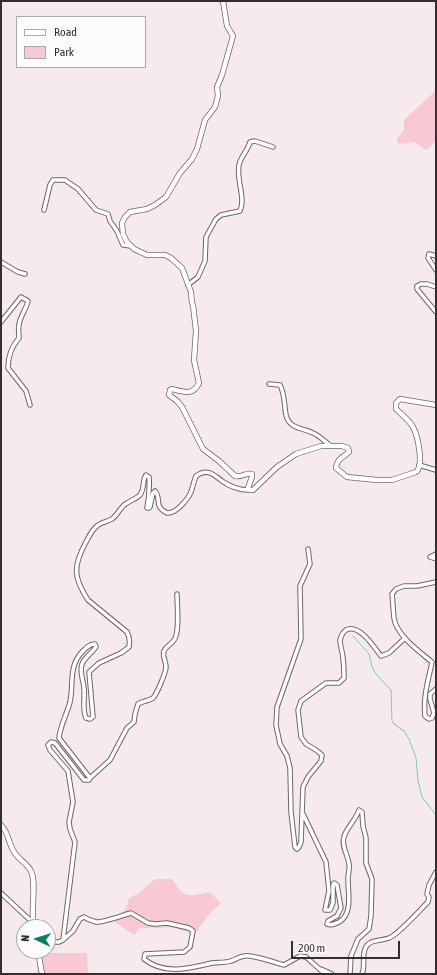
<!DOCTYPE html>
<html>
<head>
<meta charset="utf-8">
<style>
  body { margin:0 }
  #map { position:relative; width:437px; height:975px; overflow:hidden; background:#f7eaed; font-family:"Asap Condensed",sans-serif }
  canvas { display:block }
  .frame { position:absolute; inset:0; border:2px solid #332e2f; pointer-events:none }
  .legend { position:absolute; left:16px; top:16px; width:130px; height:52px; box-sizing:border-box; background:#fdfbfb; border:1px solid #aca9a9; margin:0; padding:5px 7px; list-style:none; font-size:12px; color:#332e2f }
  .legend li { display:flex; align-items:center; gap:8px; height:20px }
  .legend b { width:20px; border:1px solid #aca9a9 }
  .north { position:absolute; left:16px; top:919px; width:40px; height:40px; box-sizing:border-box; background:#fdfbfb; border:1px solid #aca9a9; border-radius:50%; rotate:274deg; font-size:11px; font-weight:700; line-height:16px; text-align:center; color:#332e2f }
  .north::after { content:''; display:block; margin:auto; width:14px; height:18px; background:#09805e; clip-path:polygon(50% 0,100% 100%,50% 72%,0 100%) }
  .scale { position:absolute; left:291px; top:941px; width:109px; height:18px; box-sizing:border-box; border:2px solid #332e2f; border-top:0; padding-left:5px; font-size:12px; line-height:14px; white-space:nowrap; color:#332e2f; -webkit-text-stroke:3px #fdfbfb; paint-order:stroke }
</style>
</head>
<body>
<div id="map">
<canvas width="437" height="975"></canvas>
<div class="frame"></div>
<ul class="legend">
<li><b style="height:5px;background:#fff"></b>Road</li>
<li><b style="height:11px;background:#f8c9d3"></b>Park</li>
</ul>
<div class="north">N</div>
<div class="scale">200 m</div>
</div>
<script>
const g = document.querySelector('canvas').getContext('2d');
g.lineJoin = 'round';
function fill(path, color) {
  g.fillStyle = color;
  g.fill(path, 'evenodd');
}
function strokePath(path, color, width, dash) {
  g.strokeStyle = color;
  g.lineWidth = width;
  g.lineCap = dash ? 'butt' : 'round';
  g.setLineDash(dash || []);
  g.stroke(path);
}
fill(new Path2D(`
  M434,92l2,1v48l-10,9 -11,-8 -17,2 -1,-5 7,-9v-10z
  M155,879h17c13,21 16,17 38,13l11,11 -11,10 -14,19 -5,1 -21,-6 -9,1h-21l-6,7 -19,-13c8,-7 11,-14 14,-24l10,-5z
  M36,953h51l1,21h-50z`), '#f8c9d3');
strokePath(new Path2D(`
  M353,636l16,18 3,13 4,7 15,16 1,31 2,3 10,7 5,8 7,19 2,23 4,16 14,18`), '#76ceab', 1);
const minor = new Path2D(`
  M44,210l6,-25 3,-5h12l13,9 18,21 12,4 2,7 7,10 6,14 8,1
  M436,256l-7,-2 -1,4 8,12
  M1,262l17,10 7,2
  M188,285l10,-8 7,-16 1,-24 10,-18 5,-4 19,-4c6,-13 -4,-31 -1,-46 1,-7 9,-15 11,-23l5,-1 18,6
  M436,287l-9,-3h-6l-4,2v3l19,23
  M1,322l20,-25 7,4c-2,9 -8,15 -9,24 -1,4 0,8 0,13 -7,8 -11,19 -11,30l18,23 4,14
  M269,384l11,1c5,9 4,20 6,30 3,14 17,13 27,18 7,3 12,9 18,13
  M419,465l17,5
  M308,549l2,15 -10,22 1,53 -24,68 -1,18 4,19 7,12 3,12 1,44 4,35 2,2 2,-2 2,-5 2,-55 5,-10 13,-16 1,-6 -6,-5 -10,-6 -5,-7 -3,-27 3,-9 25,-18h13l5,-5c0,-6 0,-12 -1,-19 0,-6 -3,-13 -3,-19 1,-4 3,-8 6,-10 13,-7 28,17 35,26l8,-3 15,-14
  M430,557l6,-3
  M430,557l6,2
  M436,582l-19,4h-13l-8,3 -4,5c1,8 1,16 2,24 2,17 26,34 38,44 -4,20 -9,34 -7,54l4,3 3,-1 2,-5 -4,-14v-5l6,-5
  M90,778l20,-18 17,-32 7,-6 1,-8 3,-10c4,-3 11,-3 15,-6 4,-4 13,-26 13,-31 0,-6 -4,-10 -2,-16 2,-5 7,-6 10,-11 6,-7 3,-36 3,-46
  M303,814l23,48 3,29 -4,19h5l3,-7v-18l1,-2 3,2 4,23 -4,8 -9,5 -1,3c4,2 8,0 12,-2 14,-8 9,-29 9,-43 0,-5 2,-10 1,-15 -1,-9 -8,-18 -5,-27 2,-9 12,-17 15,-27l3,2 1,14 3,12v25l6,16 -1,37 -2,13 -11,10 -7,17 -1,18
  M1,893l31,29
  M63,940l10,-9 7,-12 4,-2c3,2 8,4 12,5 6,1 27,-7 35,-9l17,10 7,1 12,-1 22,5 4,3 -3,16 -6,5 -39,2 -1,5c20,16 44,10 68,4 6,-1 13,0 19,-2 4,-1 9,-5 14,-5 6,-2 31,7 39,9l16,-9 6,1 19,17
  M48,942h11l4,-2 12,-98 -5,-13 -1,-7 4,-20 -5,-31 -18,-21 -2,-5 3,-3 4,1 29,37h5l1,-2 -31,-40c1,-12 8,-24 11,-36 4,-18 -2,-35 12,-50 4,-4 7,-8 13,-8l1,3c-4,6 -11,10 -14,17 -3,9 2,17 2,25 1,10 -2,20 2,29l4,1 3,-2 -4,-45 10,-9 22,-10 8,-6c1,-6 1,-10 -2,-15l-39,-32c-15,-23 -15,-34 -2,-58 3,-5 5,-11 10,-15 4,-5 11,-5 16,-8 5,-4 8,-10 12,-14 5,-4 12,-6 16,-10 5,-7 2,-15 6,-20l3,2c1,11 0,20 -2,31h2l1,-1 3,-14 2,-2c7,8 -2,15 12,22 9,1 21,-14 24,-21 2,-6 3,-11 5,-16 11,-8 17,-2 26,5 7,5 17,9 27,9
  M321,969l11,5
  M362,974c4,-9 -1,-19 4,-27 4,-8 16,-6 23,-9 9,-3 31,-28 39,-36l1,-5 -2,-3 2,-9 7,-13`);
const tertiary = new Path2D(`
  M223,1l4,25 6,10 -11,39 -5,12 1,9 -3,11 -10,13 -8,29 -5,10 -12,14 -14,24 -11,8 -8,4 -17,3 -5,5 -3,6 1,11 4,8 7,7 13,6h18l6,3 11,10 9,24 1,11 1,2 3,26 -2,29 5,23c-6,13 -15,9 -27,6l-2,1 -1,5 8,6 5,6 21,42 16,12 16,15c6,2 11,-4 17,-2v3l-4,11 1,2h4l24,-23 19,-13 25,-8h21l6,2 1,4c-6,6 -12,6 -13,16l11,9 30,3h15l24,-8c8,-6 2,-36 -3,-45 -4,-7 -12,-13 -17,-18v-6l4,-4 36,6
  M1,825c8,8 7,17 12,25 4,9 14,13 18,21 6,12 -1,42 3,56
  M38,951l4,23`);
strokePath(minor, '#706567', 5.5);
strokePath(tertiary, '#706567', 6);
strokePath(minor, '#fff', 3.5);
strokePath(tertiary, '#fff', 4.5);
</script>
</body>
</html>
